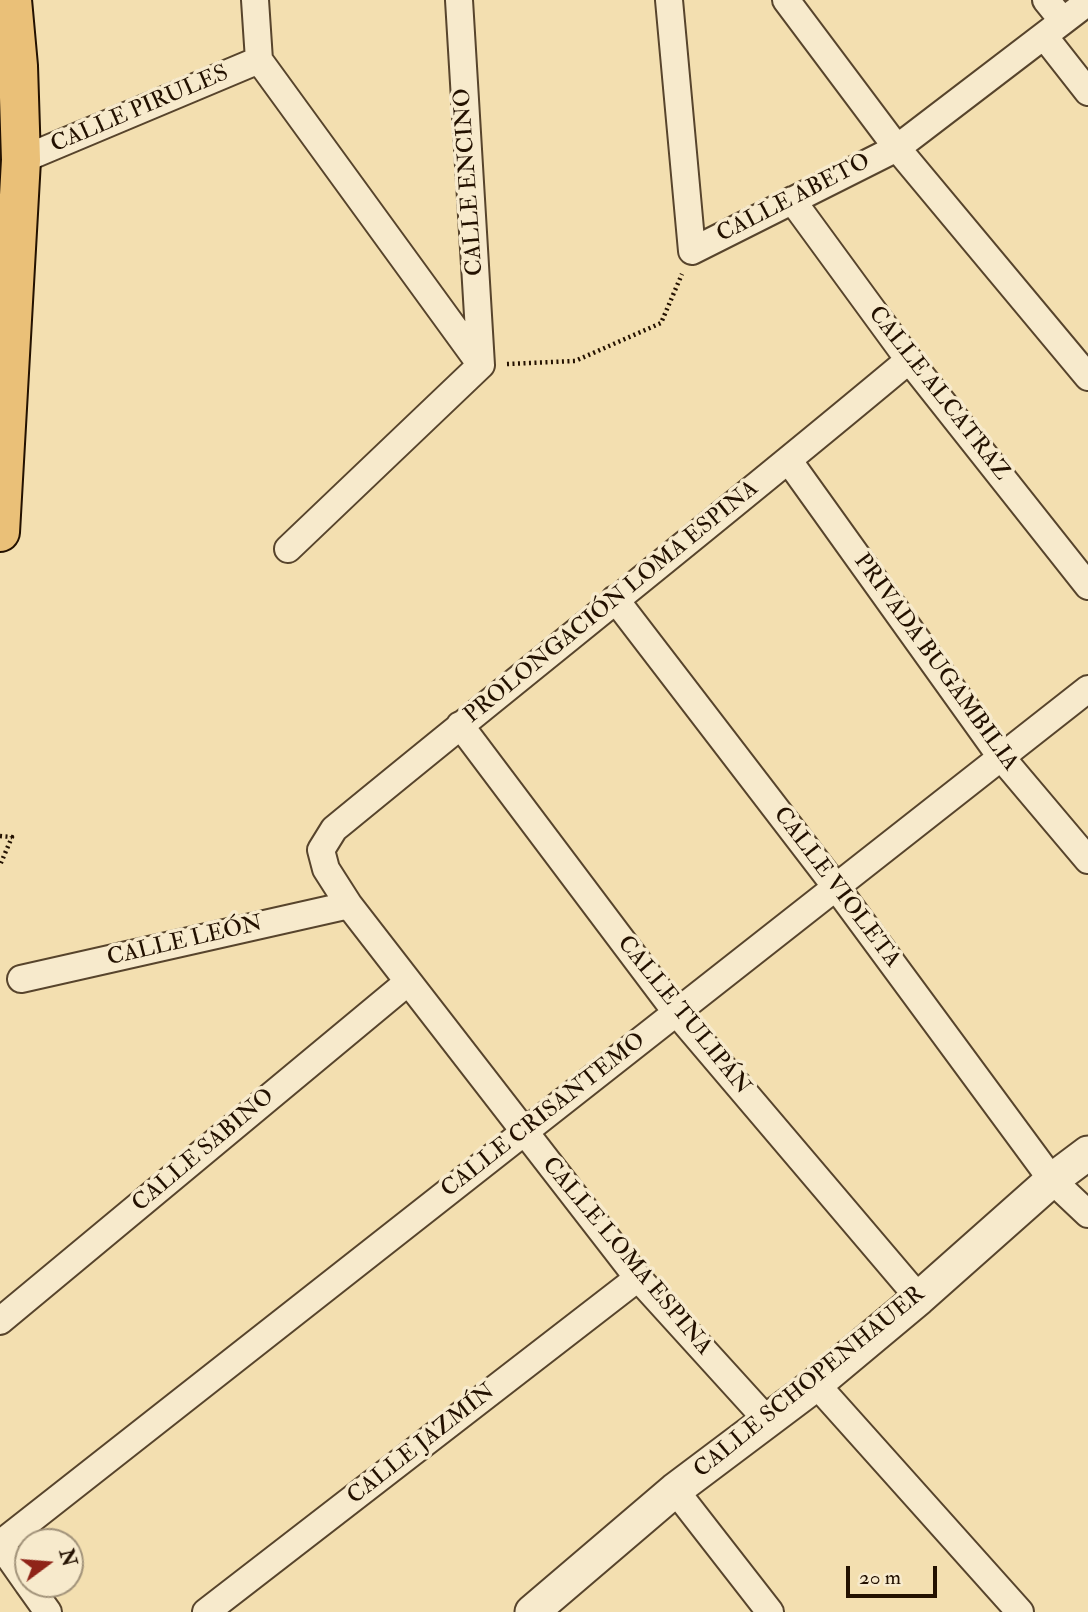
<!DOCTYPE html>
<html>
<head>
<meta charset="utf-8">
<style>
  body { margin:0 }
  #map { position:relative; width:1088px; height:1612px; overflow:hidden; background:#f3dfb0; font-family:"IM FELL Double Pica",serif }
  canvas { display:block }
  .north { position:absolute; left:14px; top:1528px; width:70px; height:70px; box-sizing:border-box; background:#f7eacc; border:2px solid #a2937a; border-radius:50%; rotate:74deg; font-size:19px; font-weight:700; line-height:28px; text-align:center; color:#231100 }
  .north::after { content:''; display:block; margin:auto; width:24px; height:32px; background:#8f2418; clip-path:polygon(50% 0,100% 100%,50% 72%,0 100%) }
  .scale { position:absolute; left:846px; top:1566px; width:91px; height:32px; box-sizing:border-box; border:4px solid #231100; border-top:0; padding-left:9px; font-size:21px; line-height:24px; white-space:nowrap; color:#231100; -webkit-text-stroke:5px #f7eacc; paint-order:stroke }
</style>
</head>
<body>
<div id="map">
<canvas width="1088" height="1612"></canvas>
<div class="north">N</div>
<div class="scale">20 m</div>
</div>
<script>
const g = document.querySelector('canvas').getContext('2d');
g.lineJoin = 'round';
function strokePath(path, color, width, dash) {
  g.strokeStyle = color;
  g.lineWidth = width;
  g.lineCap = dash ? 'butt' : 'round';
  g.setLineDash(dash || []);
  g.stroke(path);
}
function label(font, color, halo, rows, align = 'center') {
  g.font = font + ' "IM FELL Double Pica",serif';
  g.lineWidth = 7;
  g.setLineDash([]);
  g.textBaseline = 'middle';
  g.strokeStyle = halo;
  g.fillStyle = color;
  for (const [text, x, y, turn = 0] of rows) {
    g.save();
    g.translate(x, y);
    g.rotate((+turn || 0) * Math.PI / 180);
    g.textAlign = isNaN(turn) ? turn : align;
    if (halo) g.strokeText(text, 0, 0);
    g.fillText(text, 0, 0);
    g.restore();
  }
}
const minor = new Path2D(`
  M255,0l4,60
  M459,0l22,365
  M669,0l23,251 205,-103 191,-146
  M786,0l111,148 191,229
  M1046,0l17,21
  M1044,36l44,56
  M259,60l222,305
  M21,160l238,-100
  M792,200l117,160 179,226
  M789,461l212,296 87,103
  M288,549l193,-184
  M615,599l221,288 216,293 36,34
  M460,725l216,287 243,286
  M21,979l328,-74
  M0,1321l408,-339
  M816,1384l204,228
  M767,1420l-129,-142 -289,-373 -23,-36 -5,-19 13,-21c191,-157 385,-310 575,-469
  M675,1490l95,122
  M28,1584l-28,-40 1088,-855
  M28,1584l20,28
  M206,1612l432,-334`);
const tertiary = new Path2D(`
  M532,1612l143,-122 141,-106 103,-86 133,-118 36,-27`);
const primary = new Path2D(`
  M0,532l21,-372 -3,-94 -6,-66`);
strokePath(minor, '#57442c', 30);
strokePath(tertiary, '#57442c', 37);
strokePath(primary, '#231100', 42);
strokePath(new Path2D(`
  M507,364l68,-3 86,-38 21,-49
  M0,836l12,1 -12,28`), '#231100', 4.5, [2, 3.5]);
strokePath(minor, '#f7eacc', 26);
strokePath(tertiary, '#f7eacc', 33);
strokePath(primary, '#eac078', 38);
label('23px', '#231100', '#f7eacc', [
  ["CALLE PIRULES",140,110,-23],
  ["CALLE ENCINO",470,182,-94],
  ["CALLE ABETO",794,199,-27],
  ["CALLE ALCATRAZ",938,394,52],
  ["PROLONGACIÓN LOMA ESPINA",612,603,-39],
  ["PRIVADA BUGAMBILIA",935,663,54],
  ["CALLE VIOLETA",836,888,53],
  ["CALLE LEÓN",185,942,-13],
  ["CALLE TULIPÁN",683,1016,51],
  ["CALLE CRISANTEMO",544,1116,-38],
  ["CALLE SABINO",204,1151,-40],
  ["CALLE LOMA ESPINA",626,1257,50],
  ["CALLE SCHOPENHAUER",810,1383,-39],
  ["CALLE JAZMÍN",422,1445,-38]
]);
</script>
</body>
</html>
